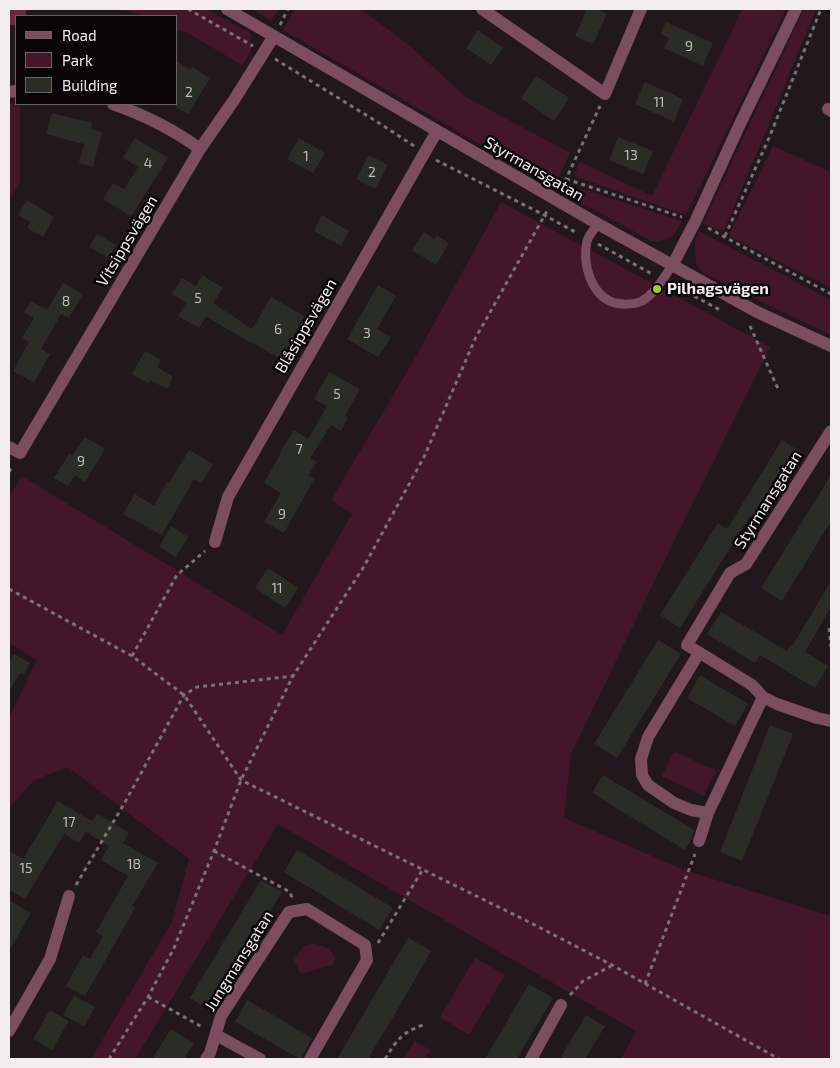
<!DOCTYPE html>
<html>
<head>
<meta charset="utf-8">
<style>
  body { margin:0 }
  #map { position:relative; width:840px; height:1068px; overflow:hidden; background:#22181c; font-family:"Exo 2",sans-serif }
  canvas { display:block }
  .frame { position:absolute; inset:0; border:10px solid #f4edef; pointer-events:none }
  .legend { position:absolute; left:15px; top:15px; width:162px; height:90px; box-sizing:border-box; background:#090506; border:1px solid #676263; margin:0; padding:6px 9px; list-style:none; font-size:15px; color:#f4edef }
  .legend li { display:flex; align-items:center; gap:10px; height:25px }
  .legend b { width:25px; border:1px solid #676263 }
</style>
</head>
<body>
<div id="map">
<canvas width="840" height="1068"></canvas>
<div class="frame"></div>
<ul class="legend">
<li><b style="height:6px;background:#7c4d5e"></b>Road</li>
<li><b style="height:14px;background:#431729"></b>Park</li>
<li><b style="height:14px;background:#2a2d24"></b>Building</li>
</ul>
</div>
<script>
const g = document.querySelector('canvas').getContext('2d');
g.lineJoin = 'round';
function fill(path, color) {
  g.fillStyle = color;
  g.fill(path, 'evenodd');
}
function strokePath(path, color, width, dash) {
  g.strokeStyle = color;
  g.lineWidth = width;
  g.lineCap = dash ? 'butt' : 'round';
  g.setLineDash(dash || []);
  g.stroke(path);
}
function label(font, color, halo, rows, align = 'center') {
  g.font = font + ' "Exo 2",sans-serif';
  g.lineWidth = 5;
  g.setLineDash([]);
  g.textBaseline = 'middle';
  g.strokeStyle = halo;
  g.fillStyle = color;
  for (const [text, x, y, turn = 0] of rows) {
    g.save();
    g.translate(x, y);
    g.rotate((+turn || 0) * Math.PI / 180);
    g.textAlign = isNaN(turn) ? turn : align;
    if (halo) g.strokeText(text, 0, 0);
    g.fillText(text, 0, 0);
    g.restore();
  }
}
fill(new Path2D(`
  M115,9h91l44,24 1,19 -9,13 -56,-33 -10,-3v-13h-32l-15,-5z
  M252,9h27l-8,12z
  M295,9h66l49,37 56,51 104,56 -16,34 -271,-157z
  M742,9h44l-100,206 -112,-39 6,-14 72,34 82,-169z
  M804,9h12l-52,127 -40,94h-5l-16,-7z
  M16,102v2h4v78l-11,18v-96z
  M773,146l58,26v116l-100,-51 -1,-4z
  M567,184l115,37c-9,16 -10,18 -29,21l-90,-49z
  M501,202l269,145 -94,190 -105,217 -7,64 120,52 147,46v143h-210l15,-28 -358,-207 -143,235h-44l81,-137 17,-63 -121,-92 -34,13 -25,28v-90l28,-58 -28,-17v-146l13,-21 260,159 70,-121 -21,-14 83,-140z
  M699,231l132,69v35l-67,-32 -59,-29 -9,-9 -1,-23z
  M674,751l42,20 -12,25 -42,-20z
  M313,943l17,6 5,9 -3,7 -31,9 -7,-14 9,-13z
  M475,958l30,17 -36,60 -29,-18z
  M415,1041l15,9 -6,9h-21z`), '#431729');
fill(new Path2D(`
  M10,9h16v7h-10v9h-6z`), '#652942');
fill(new Path2D(`
  M587,9h9l11,5 -14,30 -18,-8z
  M666,22l47,21 -10,23 -39,-18 5,-10 -9,-4z
  M478,30l25,18 -12,17 -25,-17z
  M176,61l15,9 1,-3 18,11 -22,36 -12,-7z
  M536,76l33,22 -15,23 -33,-23z
  M645,82l38,17 -9,23 -39,-18z
  M52,113l40,10 -1,6 11,3 -9,35 -14,-4 5,-19 -38,-10z
  M618,137l35,14 -10,23 -34,-14z
  M135,138l33,20 -37,58 -28,-17 10,-16 11,6 14,-22 -15,-9z
  M299,138l26,15 -12,20 -26,-14z
  M369,155l19,10 -13,24 -19,-10z
  M27,200l27,17 -11,20 -16,-9 3,-6 -12,-7z
  M322,215l27,16 -8,15 -27,-15z
  M424,232l10,7 3,-3 12,7 -13,22 -24,-15z
  M97,234l19,11 -7,13 -20,-11z
  M202,275l21,13 -10,15 39,26 19,-32 33,19 -23,43 -54,-30 -21,-13 -7,12 -21,-12 8,-13 -14,-9 10,-16 14,8z
  M63,283l20,11 -14,24 -8,-4 -20,35 9,5 -16,29 -21,-12 16,-29 -7,-4 12,-20 -10,-6 7,-11 16,9z
  M378,285l18,11 -19,33 14,8 -13,20 -31,-18z
  M145,351l16,9 -4,7 16,10 -6,12 -17,-9 -2,3 -16,-9z
  M329,372l31,17 -15,27 3,2 -7,13 -10,-6 -21,33 7,4 -9,13 6,4 -30,54 -20,-11 17,-29 -17,-10 17,-30 -1,-1 14,-22 14,9 19,-33 -13,-7z
  M85,437l20,12 -20,33 -10,-7 -7,11 -14,-8 15,-24 3,2z
  M782,440l20,13 -43,69 -9,-6 -70,112 -20,-13 58,-92 9,6z
  M189,450l24,14 -12,20 -7,-5 -32,56 -39,-21 12,-20 19,12 13,-24 2,1z
  M831,475v46l-49,80 -21,-13z
  M171,526l17,11 -12,20 -17,-10z
  M268,568l30,20 -13,20 -30,-20z
  M831,581v26l-26,45 23,14 -13,22 -55,-33 -5,8 -48,-29 14,-22 66,39 4,-7 2,1z
  M658,640l23,14 -64,104 -23,-14z
  M14,654l16,9 -6,12 -4,-2 -11,19v-28z
  M700,675l48,29 -13,22 -48,-28z
  M770,725l23,9 -51,127 -22,-9z
  M603,775l91,55 -3,10 -6,10 -93,-57z
  M58,801l34,20 5,-8 32,20 -6,10 35,20 -26,43 3,2 -50,88 -19,-10 17,-31 7,4 13,-23 -7,-4 32,-56 -27,-16 8,-14 -23,-14 -7,11 -15,-9 -39,65 -16,-9v-39l14,8z
  M297,850l96,58 -14,22 -95,-58z
  M261,880l21,12 -72,118 -20,-12z
  M9,900l22,13 -22,38z
  M408,938l23,13 -28,49 -35,59h-31z
  M529,984l24,14 -25,42 -11,19h-32z
  M74,996l21,11 -11,19 -21,-11z
  M247,1000l65,38 -9,17 -1,4h-2l-65,-37z
  M50,1010l19,11 -17,29 -19,-11z
  M586,1015l19,11 -20,33h-25z
  M171,1029l23,14 -10,16h-32z`), '#2a2d24');
strokePath(new Path2D(`
  M188,9l65,37
  M280,25l8,-16
  M275,59l104,64 35,23
  M436,160l108,55 33,18
  M566,179l116,38
  M560,188l6,-9 34,-73
  M708,228l123,66
  M725,236l44,-98 52,-129
  M598,244l54,30
  M673,285l47,25
  M750,326l29,65
  M9,472l4,-7
  M9,589l123,67 52,39 57,85 286,141 85,44 167,94
  M829,628l2,19
  M132,656l45,-81 28,-24
  M214,851l76,41 2,6
  M76,885l48,-81 60,-109 13,-8 96,-11
  M378,943l45,-74
  M645,984l50,-130
  M570,995l13,-14 28,-15
  M148,997l56,31
  M109,1059l39,-62 26,-49 40,-97 27,-71 52,-104 70,-108 61,-111 51,-118 72,-128
  M385,1059c12,-19 16,-26 38,-34`), '#7a7174', 3, [4, 4]);
strokePath(new Path2D(`
  M598,224c-4,5 -9,11 -11,17 -5,23 4,55 28,62 10,2 18,2 27,-2 14,-8 21,-23 30,-35`), '#7c4d5e', 9);
strokePath(new Path2D(`
  M227,9l371,215 159,88 74,34
  M482,9l123,85 36,-85
  M9,92l7,-1
  M113,104c31,11 60,25 87,45
  M828,109l3,2
  M672,266l23,-44 44,-96 57,-117
  M831,431l-85,133 -16,9 -43,72 65,40 11,12 14,7 40,14 14,3
  M9,447l11,6 180,-304 34,-49 40,-64
  M215,542l13,-45 209,-366
  M699,653l-51,84 -7,22 1,16 6,10 26,18 17,7 17,3 55,-116
  M699,841l9,-28
  M9,1031l41,-72 19,-63
  M216,1035l44,24
  M206,1059l4,-6 11,-37 68,-104 18,-3 58,36 2,15 -57,99
  M531,1059l30,-54`), '#7c4d5e', 12);
for (const [x, y, r, color] of [
  [657,289,5,"#a5c823"]
]) {
  const dot = new Path2D();
  dot.arc(x, y, r, 0, 2 * Math.PI);
  g.fillStyle = color;
  g.fill(dot);
  strokePath(dot, '#090506', 2);
}
label('14px', '#c2bdbc', null, [
  ["9",689,46],
  ["2",189,92],
  ["11",659,102],
  ["13",631,155],
  ["1",306,156],
  ["4",148,163],
  ["2",372,172],
  ["5",198,298],
  ["8",66,301],
  ["6",278,329],
  ["3",367,333],
  ["5",337,394],
  ["7",299,449],
  ["9",81,461],
  ["9",282,514],
  ["11",277,588],
  ["17",69,822],
  ["18",134,864],
  ["15",26,868]
]);
label('16px', '#f4edef', '#090506', [
  ["Styrmansgatan",534,169,30],
  ["Vitsippsvägen",127,241,-59],
  ["Blåsippsvägen",306,326,-60],
  ["Styrmansgatan",768,500,-58],
  ["Jungmansgatan",239,961,-58]
]);
label('bold 16px', '#f4edef', '#090506', [
  ["Pilhagsvägen",667,289]
], 'left');
</script>
</body>
</html>
